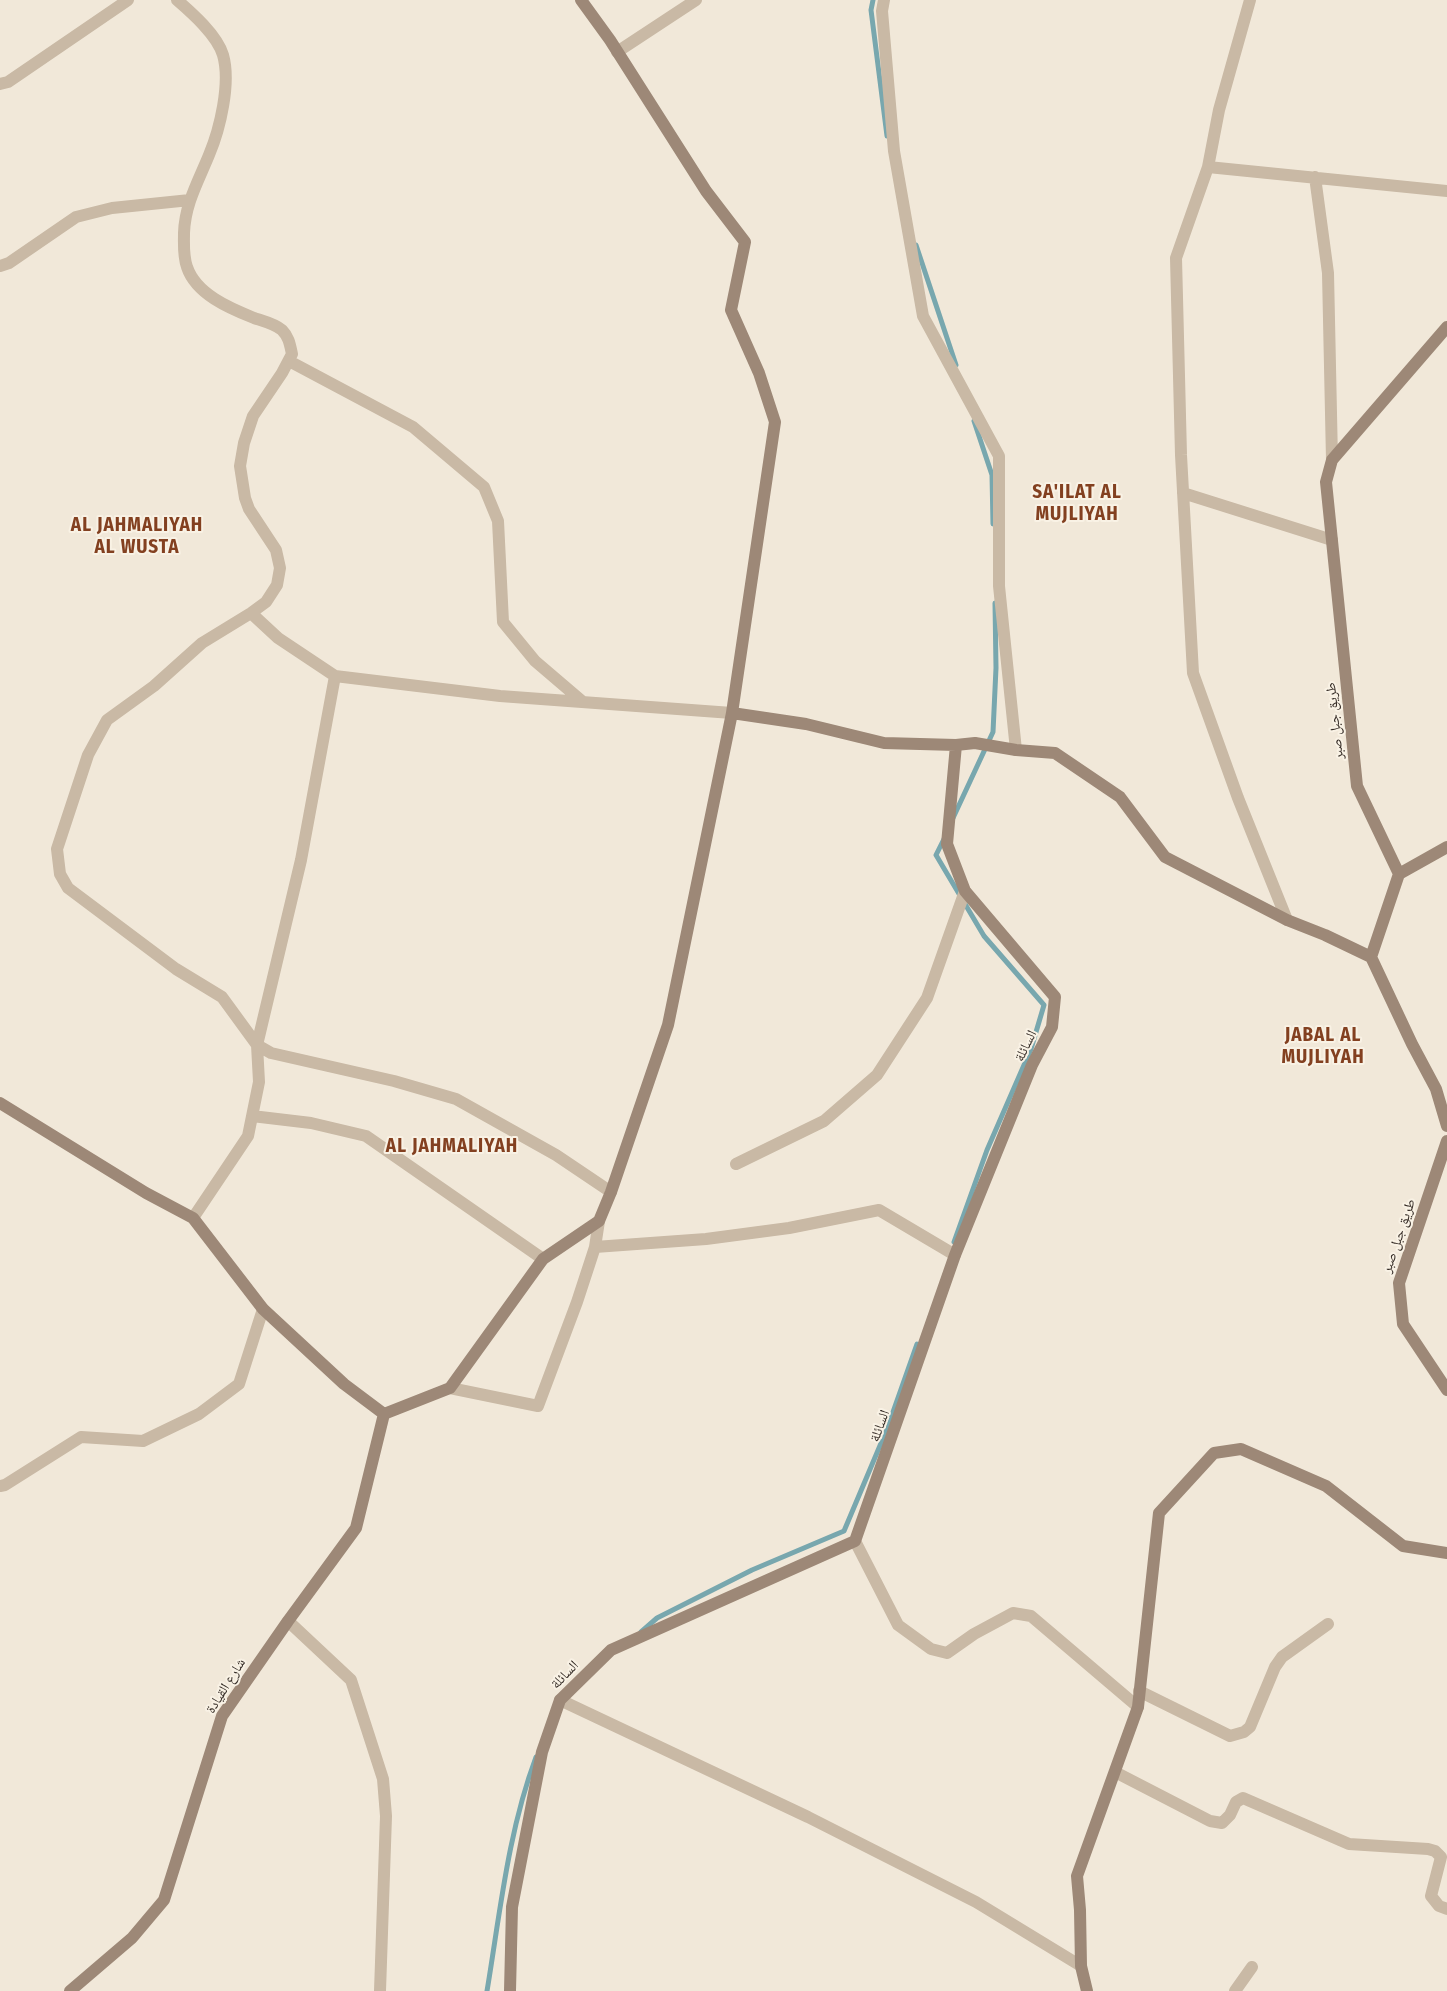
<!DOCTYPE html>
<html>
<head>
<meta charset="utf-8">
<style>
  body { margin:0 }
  canvas { display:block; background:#f1e8d9 }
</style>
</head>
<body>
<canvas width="1447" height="1991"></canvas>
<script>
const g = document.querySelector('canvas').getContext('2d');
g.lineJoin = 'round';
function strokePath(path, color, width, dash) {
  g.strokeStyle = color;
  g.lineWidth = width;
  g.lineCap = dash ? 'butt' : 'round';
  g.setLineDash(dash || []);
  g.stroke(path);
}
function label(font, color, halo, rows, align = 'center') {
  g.font = font + ' "Fira Sans Condensed","Noto Naskh Arabic",sans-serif';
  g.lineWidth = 4;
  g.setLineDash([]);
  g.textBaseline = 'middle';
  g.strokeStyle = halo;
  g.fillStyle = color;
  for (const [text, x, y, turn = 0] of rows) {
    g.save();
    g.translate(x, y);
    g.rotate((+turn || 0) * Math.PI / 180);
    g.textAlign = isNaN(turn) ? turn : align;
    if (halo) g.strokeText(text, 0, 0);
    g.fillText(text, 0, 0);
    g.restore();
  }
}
strokePath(new Path2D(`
  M873,0l-2,10 16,126
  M916,245l40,120
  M974,421l18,54 1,49
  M953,818l40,-86 3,-64 -1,-65
  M944,839l-8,16 48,81 60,69 -13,44 -44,101 -33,92
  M641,1632l16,-14 95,-48 92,-39 43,-102 30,-85
  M487,1991c13,-78 21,-159 49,-234`), '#78a7ae', 5);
strokePath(new Path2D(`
  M177,0c15,13 40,35 46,55 8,28 -3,74 -14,100 -11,27 -24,49 -25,78 0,11 -1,23 3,34 9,27 42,41 67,51 9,3 21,6 28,12 7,7 8,15 10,24l-10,19 -29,43 -9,27 -4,23 5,32 4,11 27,41 4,18 -3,17 -11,17 -15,11 -49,30 -48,43 -47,34 -19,35 -31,94 3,25 8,14 108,81 46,28 35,48 14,8 123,28 62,18 100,56 55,37
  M884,0l-2,11 12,140 29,165 76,140v130l17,164
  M1250,0l-31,110 -11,57 -32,91 5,197 12,218 45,125 49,122
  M617,52l79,-52
  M0,84l8,-2 120,-82
  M1208,167l239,24
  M1315,177l13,96 4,187
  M0,266l9,-3 67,-46 36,-9 78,-8
  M289,361l124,66 71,60 14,34 5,101 32,39 48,41
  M1183,493l149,47
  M251,613l27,25 57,38 165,20 232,17
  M252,1116l59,7 55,13 177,123
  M736,1164l88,-43 53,-46 50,-77 38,-107
  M193,1218l55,-82 11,-54 -2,-37 44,-185 34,-184
  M599,1221l-4,26 111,-8 83,-11 90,-18 76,45
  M450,1388l88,18 39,-104 18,-55
  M0,1486l5,-1 76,-48 62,4 56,-27 40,-30 24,-75
  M855,1541l43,84 33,24 16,4 27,-19 39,-21 18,3 107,91
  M288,1621l63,59 32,99 3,37 -6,175
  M1139,1691l91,45 14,-4 6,-5 25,-60 7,-10 46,-33
  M560,1700l248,117 168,85 105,64
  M1115,1772l95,49 12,2 8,-8 6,-13 7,-4 106,46 79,5 7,2 6,6 -10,39 8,10 8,3
  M1235,1991l17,-24`), '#c9b9a5', 12);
strokePath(new Path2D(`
  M1447,327l-115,133 -6,22 31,304 42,88 -28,83 41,87 24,45 11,37
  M732,713l74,11 78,19 72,2 19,-2 41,7 39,3 65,44 45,60 122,63 38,15 46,22
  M1399,874l48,-27
  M0,1103l146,90 47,25 70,91 81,75 40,30
  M1447,1141l-48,142 4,41 44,66
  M384,1414l66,-26 93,-129 56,-38 12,-29 57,-167 64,-312 43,-291 -16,-49 -28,-63 14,-68 -39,-51 -96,-151 -29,-40
  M70,1991l62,-53 32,-38 58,-184 66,-95 68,-93 28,-114
  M510,1991l2,-84 30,-155 18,-52 51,-50 244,-109 100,-286 77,-190 20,-38 3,-30 -90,-106 -18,-47 9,-99
  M1087,1991l-6,-25 -1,-56 -3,-34 61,-169 21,-194 55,-60 27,-4 85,37 77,60 44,7`), '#9d8877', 12);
label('14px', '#352c26', '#f9f2e5', [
  ["طريق جبل صبر",1335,721,-96],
  ["السائلة",1026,1046,-64],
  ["طريق جبل صبر",1399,1236,-71],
  ["السائلة",880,1426,-70],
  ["السائلة",565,1675,-46],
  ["شارع القيادة",226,1686,-58]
]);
g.letterSpacing = '1px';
label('bold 19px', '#834020', '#f9f2e5', [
  ["SA'ILAT AL",1077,493],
  ["MUJLIYAH",1077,515],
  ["AL JAHMALIYAH",137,526],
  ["AL WUSTA",137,548],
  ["JABAL AL",1323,1036],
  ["MUJLIYAH",1323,1058],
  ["AL JAHMALIYAH",452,1147]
]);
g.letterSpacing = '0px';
</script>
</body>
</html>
